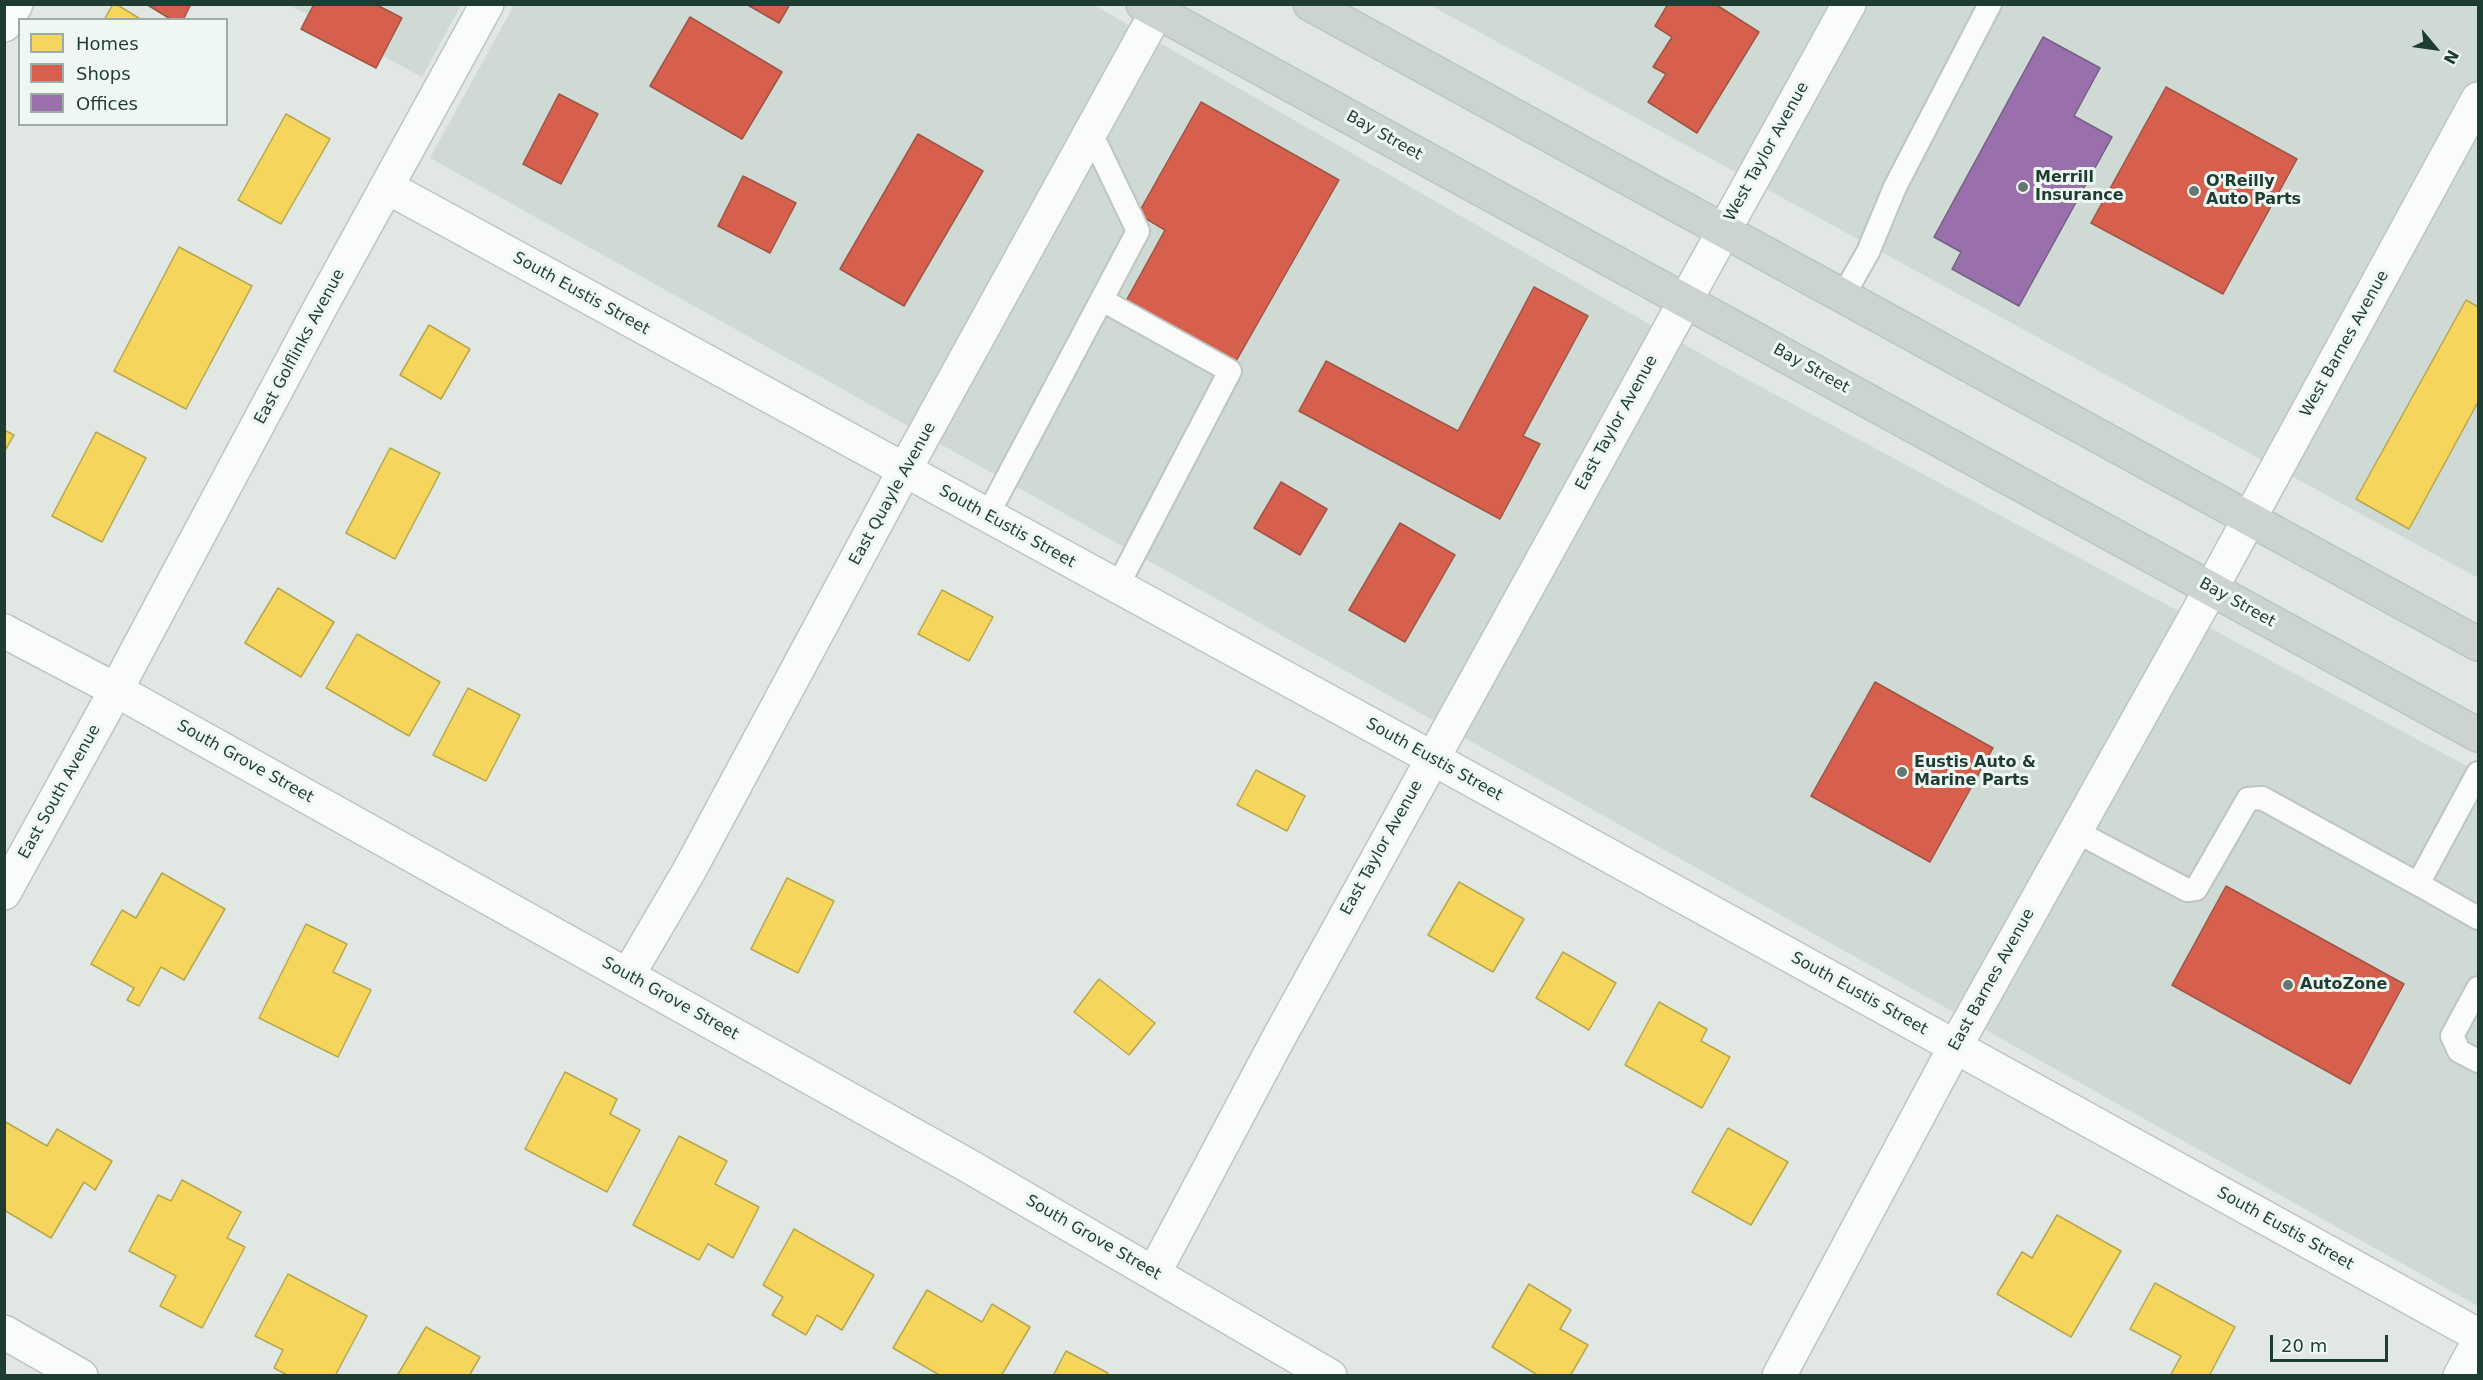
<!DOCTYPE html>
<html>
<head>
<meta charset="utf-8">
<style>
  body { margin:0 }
  #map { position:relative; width:2483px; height:1380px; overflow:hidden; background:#e1e8e4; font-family:"DejaVu Sans",sans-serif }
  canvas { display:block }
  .frame { position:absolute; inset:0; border:6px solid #1f3c32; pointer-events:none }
  .legend { position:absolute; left:18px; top:18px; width:210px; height:108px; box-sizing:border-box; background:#eff7f3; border:2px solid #9caca6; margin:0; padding:8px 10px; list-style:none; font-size:18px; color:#1f3c32 }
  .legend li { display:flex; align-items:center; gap:12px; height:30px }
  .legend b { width:30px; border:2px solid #9caca6 }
  .north { position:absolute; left:2405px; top:18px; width:60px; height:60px; -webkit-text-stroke:4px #eff7f3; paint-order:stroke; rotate:119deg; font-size:16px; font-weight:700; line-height:24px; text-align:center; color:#1f3c32 }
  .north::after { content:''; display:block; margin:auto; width:21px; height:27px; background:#1f3c32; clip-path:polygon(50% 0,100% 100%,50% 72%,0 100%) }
  .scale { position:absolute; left:2270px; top:1335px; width:118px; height:27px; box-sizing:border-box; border:3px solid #1f3c32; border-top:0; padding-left:8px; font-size:18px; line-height:21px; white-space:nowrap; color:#1f3c32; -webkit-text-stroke:4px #eff7f3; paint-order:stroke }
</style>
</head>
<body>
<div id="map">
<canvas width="2483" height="1380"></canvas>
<div class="frame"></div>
<ul class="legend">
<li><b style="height:16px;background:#f6d55c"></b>Homes</li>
<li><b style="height:16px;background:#d6604d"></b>Shops</li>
<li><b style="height:16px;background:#9970ab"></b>Offices</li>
</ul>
<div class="north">N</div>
<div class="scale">20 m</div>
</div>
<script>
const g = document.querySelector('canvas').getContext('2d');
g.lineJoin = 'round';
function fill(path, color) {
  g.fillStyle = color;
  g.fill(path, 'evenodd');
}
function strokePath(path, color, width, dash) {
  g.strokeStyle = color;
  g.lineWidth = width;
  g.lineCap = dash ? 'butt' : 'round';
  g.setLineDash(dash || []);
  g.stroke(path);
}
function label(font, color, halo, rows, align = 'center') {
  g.font = font + ' "DejaVu Sans",sans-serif';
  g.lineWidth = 6;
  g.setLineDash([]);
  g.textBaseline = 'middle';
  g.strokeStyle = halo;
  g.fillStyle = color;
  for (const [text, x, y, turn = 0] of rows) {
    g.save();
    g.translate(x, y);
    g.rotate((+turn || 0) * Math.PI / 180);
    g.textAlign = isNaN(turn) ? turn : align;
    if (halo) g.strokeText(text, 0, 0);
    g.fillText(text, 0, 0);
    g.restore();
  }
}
fill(new Path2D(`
  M289,5h172l-39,72z
  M514,5h580l628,361 756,406v534l-2048,-1148z
  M1430,5h1048v573l-915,-500z`), '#cfdad4');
const homes = new Path2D(`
  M113,4h3l26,16h-38z
  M286,114l44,25 -49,85 -43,-24z
  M179,247l73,39 -66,123 -72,-38z
  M2466,300l12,7v95l-69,127 -53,-30z
  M429,325l41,24 -29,50 -41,-24z
  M4,430l10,5 -10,17z
  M96,432l50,26 -44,84 -50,-26z
  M390,448l50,25 -45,86 -49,-26z
  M278,588l56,34 -33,55 -56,-34z
  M942,590l51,27 -24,44 -51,-27z
  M357,634l83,48 -31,54 -83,-48z
  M468,688l52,27 -34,66 -53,-26z
  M1256,770l49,26 -18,35 -50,-26z
  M162,873l63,36 -41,71 -23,-13 -22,39 -12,-6 7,-12 -43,-24 31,-54 14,8z
  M787,878l47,23 -36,72 -47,-24z
  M1459,882l65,37 -31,53 -65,-37z
  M306,924l41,20 -14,28 38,18 -33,67 -79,-39z
  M1563,952l53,31 -27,47 -53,-32z
  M1099,979l56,44 -26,32 -55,-43z
  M1659,1002l48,27 -6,12 29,16 -28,51 -77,-43z
  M565,1072l52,27 -7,15 30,16 -33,62 -82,-43z
  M4,1121l43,25 10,-17 55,32 -17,29 -11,-8 -33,56 -47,-28z
  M1728,1128l60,34 -37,63 -59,-33z
  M679,1136l48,25 -12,23 44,23 -26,51 -25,-14 -9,16 -66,-35z
  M182,1180l59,32 -14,26 18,9 -43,81 -42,-22 16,-30 -47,-25 29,-56 13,6z
  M2057,1215l64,36 -50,86 -74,-43 25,-42 10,6z
  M794,1229l80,46 -32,55 -25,-15 -11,20 -34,-20 11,-18 -20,-12z
  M288,1274l79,42 -32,60h-46l-15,-8 9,-18 -28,-14z
  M2155,1283l80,44 -26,49h-39l11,-20 -51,-27z
  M1529,1284l42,26 -11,19 28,16 -18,31h-31l-47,-29z
  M927,1290l55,32 10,-18 38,23 -29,49h-60l-48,-28z
  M426,1327l54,30 -11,19h-72z
  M1066,1351l42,22 -1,3h-54z`);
fill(homes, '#f6d55c');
strokePath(homes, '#b6a74f', 1.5);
const shops = new Path2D(`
  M146,4h45l-8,16h-11z
  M314,4h61l27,14 -26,50 -75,-39z
  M746,4h44l-11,19z
  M1668,4h47l44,28 -62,101 -49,-31 18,-28 -13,-7 19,-30 -17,-11z
  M690,17l92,55 -40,67 -92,-53z
  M2166,87l131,72 -74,135 -132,-71z
  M559,94l39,20 -37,70 -38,-20z
  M1201,102l138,78 -104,183 -109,-62 39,-71 -27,-16z
  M918,134l65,37 -79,135 -64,-37z
  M743,176l53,27 -26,50 -52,-27z
  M1534,287l54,29 -65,120 17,8 -40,75 -201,-108 27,-50 132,70z
  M1281,482l46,27 -27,46 -46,-27z
  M1400,523l55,32 -50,87 -56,-32z
  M1875,682l118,66 -63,114 -119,-66z
  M2226,886l178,98 -54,100 -178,-99z`);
fill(shops, '#d6604d');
strokePath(shops, '#9f5545', 1.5);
const offices = new Path2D(`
  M2043,37l57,31 -26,48 38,21 -93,169 -67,-37 9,-17 -27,-15z`);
fill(offices, '#9970ab');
strokePath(offices, '#746087', 1.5);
const service = new Path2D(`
  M1843,296l25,-44 27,-65 95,-183
  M1102,300l128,71 -113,216
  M987,516l151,-285 -47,-98
  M2478,773l-60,111 60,34
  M2075,831l112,59 9,-1 52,-90 14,-1 156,86
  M2478,988l-26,48 7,15 19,10`);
const minor = new Path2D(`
  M4,25l12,-21
  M387,187l1045,571 1046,577
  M4,893l112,-203
  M628,975l61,-104 215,-400 257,-467
  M1154,1273l123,-232 572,-1037
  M4,1332l77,44
  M1779,1376l176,-329 256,-458 267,-490
  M2460,1376l18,-33`);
const tertiary = new Path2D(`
  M4,631l112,59 851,475 363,211
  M116,690l204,-382 167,-304`);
const primary = new Path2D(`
  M1143,4l1335,731
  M1310,4l1168,640`);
strokePath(service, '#bec5c1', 26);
strokePath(minor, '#bec5c1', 36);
strokePath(tertiary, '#bec5c1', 36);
strokePath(primary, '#bbc5c1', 36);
strokePath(service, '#fafcfb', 22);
strokePath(minor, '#fafcfb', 33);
strokePath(tertiary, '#fafcfb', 33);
strokePath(primary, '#ccd4d1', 33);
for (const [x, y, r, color] of [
  [2023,187,6,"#637870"],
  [2194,191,6,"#637870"],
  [1902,772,6,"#637870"],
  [2288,985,6,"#637870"]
]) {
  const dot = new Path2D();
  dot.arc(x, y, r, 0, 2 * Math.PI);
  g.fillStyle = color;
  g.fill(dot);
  strokePath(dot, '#eff7f3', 2);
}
label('16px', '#1f3c32', '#eff7f3', [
  ["Bay Street",1384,136,29],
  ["West Taylor Avenue",1767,152,-61],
  ["South Eustis Street",581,294,29],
  ["West Barnes Avenue",2345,344,-61],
  ["East Golflinks Avenue",300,347,-62],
  ["Bay Street",1811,369,29],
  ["East Taylor Avenue",1617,423,-61],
  ["East Quayle Avenue",893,494,-61],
  ["South Eustis Street",1007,527,29],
  ["Bay Street",2237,603,29],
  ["South Eustis Street",1434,760,29],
  ["South Grove Street",245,762,29],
  ["East South Avenue",60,792,-61],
  ["East Taylor Avenue",1382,848,-61],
  ["East Barnes Avenue",1992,980,-61],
  ["South Eustis Street",1859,994,29],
  ["South Grove Street",670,999,29],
  ["South Eustis Street",2285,1229,29],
  ["South Grove Street",1093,1238,30]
]);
label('bold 16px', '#1f3c32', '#eff7f3', [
  ["Merrill",2035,178],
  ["Insurance",2035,196],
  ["O'Reilly",2206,182],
  ["Auto Parts",2206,200],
  ["Eustis Auto &",1914,763],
  ["Marine Parts",1914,781],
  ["AutoZone",2300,985]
], 'left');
</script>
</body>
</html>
